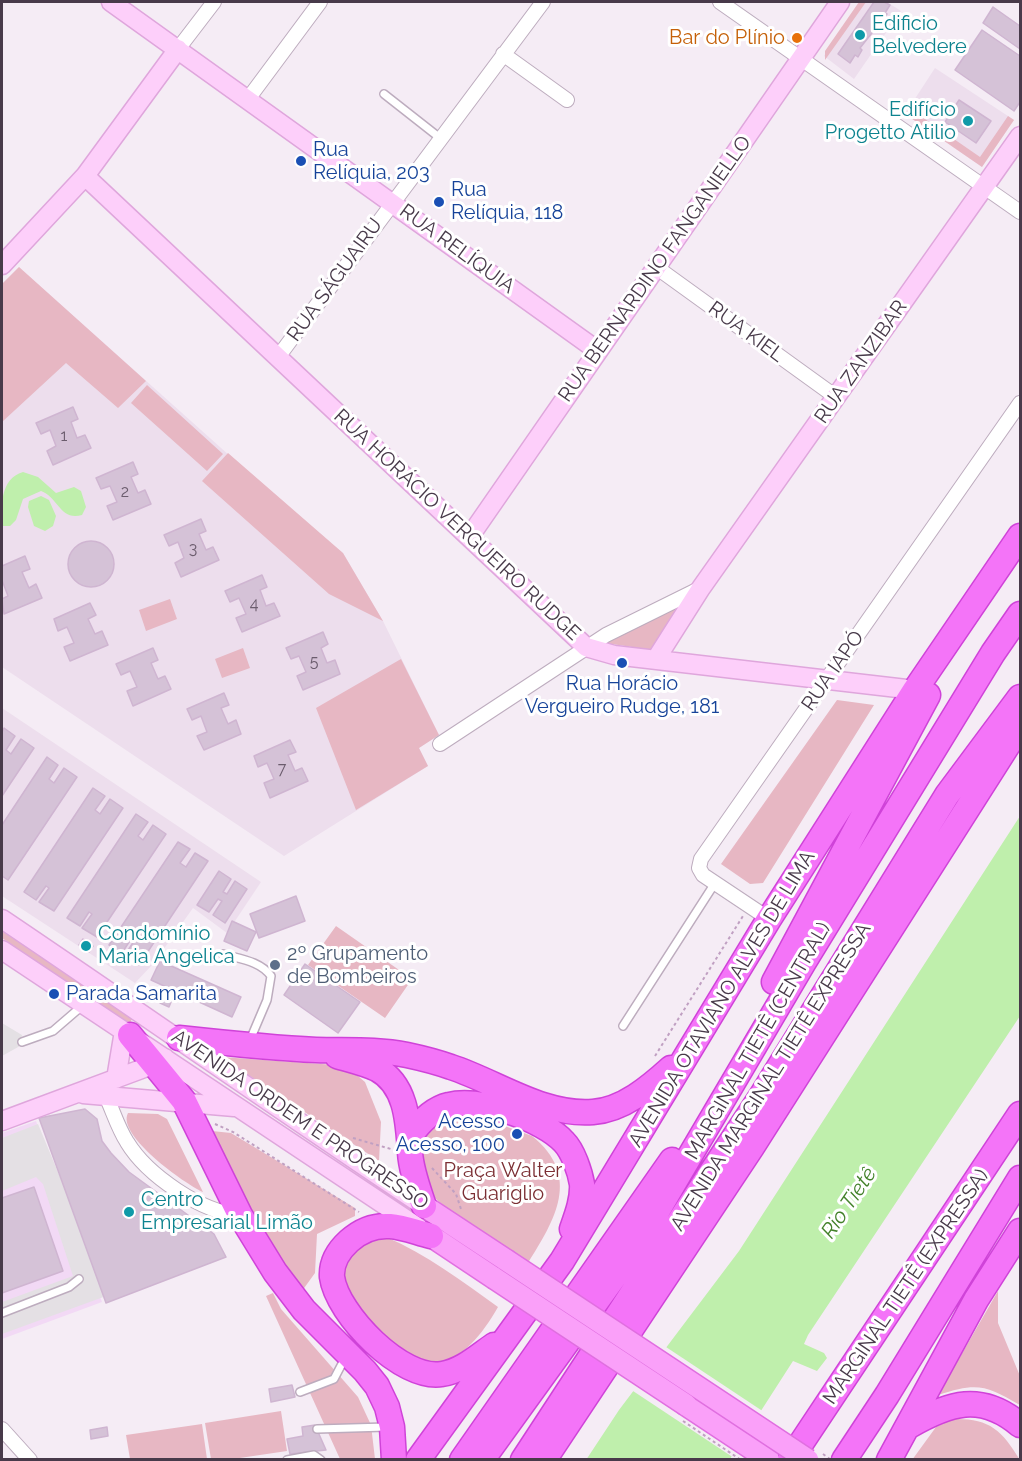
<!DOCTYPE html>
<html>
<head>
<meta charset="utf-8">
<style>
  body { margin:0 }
  #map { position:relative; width:1022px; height:1461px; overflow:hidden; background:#f5ecf5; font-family:Raleway,sans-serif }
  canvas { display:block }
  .frame { position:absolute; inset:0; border:3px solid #483a4a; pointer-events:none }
</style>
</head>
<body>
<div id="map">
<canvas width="1022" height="1461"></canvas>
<div class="frame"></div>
</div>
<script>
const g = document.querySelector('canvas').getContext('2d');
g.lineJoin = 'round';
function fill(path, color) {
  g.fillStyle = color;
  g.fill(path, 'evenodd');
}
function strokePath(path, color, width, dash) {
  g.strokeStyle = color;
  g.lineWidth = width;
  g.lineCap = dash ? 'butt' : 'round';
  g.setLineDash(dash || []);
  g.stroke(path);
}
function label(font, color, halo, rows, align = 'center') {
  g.font = font + ' Raleway,sans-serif';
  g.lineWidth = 6;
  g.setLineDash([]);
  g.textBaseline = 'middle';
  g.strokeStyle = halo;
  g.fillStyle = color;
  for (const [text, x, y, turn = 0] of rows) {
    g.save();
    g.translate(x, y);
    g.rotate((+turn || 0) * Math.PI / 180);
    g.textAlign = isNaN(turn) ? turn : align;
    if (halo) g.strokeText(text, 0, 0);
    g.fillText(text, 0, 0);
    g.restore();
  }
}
fill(new Path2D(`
  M859,2h28l14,9 -47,68 -30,-23z
  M935,68l79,52 -32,47 -77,-53z
  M19,267l278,249 46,37 40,68 56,114 -20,13 9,18 -144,90 -282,-189v-383z
  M2,708l259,174 -34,51 -34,-25 -40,56 -18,19 -133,-87z`), '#eddeed');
fill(new Path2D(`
  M36,1121l66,181 -100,37v-206z`), '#f2d9f5');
fill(new Path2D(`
  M859,2h7l-41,58v-9z
  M909,108l71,49 28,-41 6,4 -32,47 -77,-53z
  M19,267l127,114 -28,27 -52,-45 -64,59v-138z
  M147,385l76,69 -16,17 -76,-68z
  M228,453l115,100 40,68 -54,-27 -127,-113z
  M170,599l7,20 -31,12 -7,-21z
  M683,602l-31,48 -47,-7z
  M243,648l7,20 -28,10 -7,-19z
  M401,659l38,76 -20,13 9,18 -72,44 -40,-102z
  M837,700l37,5 -111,178 -13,1 -29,-20z
  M336,926l76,53 -27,39 -77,-53z
  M2,931l131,87 -4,6 -127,-86z
  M221,1057l115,8 22,11 7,6 16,40 -2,39z
  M461,1110l71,26c50,40 23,84 -4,127l-82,-55 -21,-19 -9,-53 11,-16z
  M128,1113l30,1 9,5 36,73c-18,-8 -87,-57 -75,-79z
  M212,1131l19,2 124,75v8l-38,18 -2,39 -13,18 -52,-82z
  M386,1237c40,17 76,44 112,70 -18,31 -45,68 -87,53 -13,-5 -55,-46 -68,-58l-2,-48 10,-10z
  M998,1291v32l22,53v29c-34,-20 -43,-23 -82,-10z
  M273,1293l8,16 77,88 13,28 4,34h-35l-74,-163z
  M281,1411l6,40 -54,8h-22l-6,-36z
  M952,1419c37,-1 49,10 68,41h-108l24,-33z
  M202,1424l5,35h-77l-4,-24z`), '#e7b7c3');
fill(new Path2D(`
  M2,1023l20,12 -2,11 -18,10z
  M38,1124l71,171 -107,39v-32l71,-26 -30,-92 -7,-7 -34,14v-53z`), '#e4e0e4');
fill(new Path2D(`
  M23,472l15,5 18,16 18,-6 7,4 5,16 -4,8c-22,6 -23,-17 -41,-24l-18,8 -7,21 -6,6h-8c-1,-20 -2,-47 21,-54z
  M41,496l8,4 7,16 -3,10 -8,5 -11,-5 -6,-19 1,-6z
  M1020,816v200l-212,319 -4,9 20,9 3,5 -10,13 -24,-10 -63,98 -144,1 33,-50 120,-159z`), '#bfefac');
fill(new Path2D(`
  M663,1345l101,67 -30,46 -104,-69z`), '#f5ecf5');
const building = new Path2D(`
  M874,2h10l6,3 -5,8 2,1 -27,34 2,2 -4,7 -3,-2 -5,8 -12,-9z
  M993,7l27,19v23l-37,-26z
  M982,30l38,26v46l-6,9 -59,-41z
  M959,100l32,21 -15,22 -31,-21z
  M73,407l5,12 -7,3 6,16 8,-3 6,13 -38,17 -6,-14 9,-5 -6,-16 -9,4 -5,-11z
  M133,462l5,12 -7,3 7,16 7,-3 6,14 -38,16 -6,-14 10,-4 -7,-16 -9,3 -5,-11z
  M201,519l5,12 -7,3 7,16 7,-3 6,13 -38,17 -6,-14 9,-5 -6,-16 -9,4 -5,-11z
  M68 564a23 23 0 1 1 46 0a23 23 0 1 1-46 0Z
  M25,556l5,13 -8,3 7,16 7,-4 6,14 -38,16 -2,-15 6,-3 -6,-16v-14z
  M262,575l5,12 -7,3 6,16 8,-3 6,13 -38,16 -6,-14 10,-4 -7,-16 -9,4 -5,-11z
  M90,603l6,12 -8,4 7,15 7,-3 6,14 -38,16 -6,-14 10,-4 -7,-16 -9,4 -4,-12z
  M323,632l5,12 -7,4 6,15 8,-3 5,14 -37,16 -6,-14 9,-4 -7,-16 -8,3 -5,-11z
  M153,648l5,12 -7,3 7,16 7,-3 6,13 -38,17 -6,-15 10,-4 -7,-16 -9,4 -5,-11z
  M224,693l5,12 -8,3 7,16 8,-4 5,14 -37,16 -7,-14 10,-4 -6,-16 -9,4 -5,-11z
  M4,728l11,8 -9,14 5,4 10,-15 13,9 -32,48v-64z
  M290,740l6,12 -8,3 7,16 7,-3 6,13 -38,17 -6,-15 10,-4 -7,-16 -9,4 -4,-11z
  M47,757l11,8 -9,14 5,4 10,-15 13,9 -69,103 -6,-4v-51z
  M93,788l12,8 -10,14 5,4 10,-15 13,9 -69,103 -15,-9 10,-14 -3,-2 -10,14 -12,-8z
  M136,814l12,8 -10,14 5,4 10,-15 13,9 -69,103 -15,-9 10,-14 -3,-2 -9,14 -13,-8z
  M178,842l12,7 -10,14 6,4 9,-14 13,8 -69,104 -14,-10 9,-14 -3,-2 -9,14 -13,-8z
  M219,871l12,8 -8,13 4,2 8,-13 12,8 -22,34 -12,-8 9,-14 -4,-2 -9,13 -12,-7z
  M296,896l9,25 -46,17 -9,-24z
  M232,921l24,11 -9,19 -23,-10z
  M83,939l10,7 -4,6 -10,-7z
  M160,961l81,36 -9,20 -81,-37z
  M305,964l55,38 -22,31 -54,-38z
  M164,993l9,4 -4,10 -9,-4z
  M85,1109l12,10 5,22 9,12 18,19 85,62 12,23 -120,46 -67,-185z
  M34,1187l29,84 -61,22v-95z
  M292,1385l3,12 -24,5 -2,-13z
  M315,1425l11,25 -36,4 -3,-15 16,-3 -1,-9z
  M107,1427l1,9 -17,3 -1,-9z`);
fill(building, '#d5c2d7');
strokePath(building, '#cfb5d1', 1.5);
const lane = new Path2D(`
  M384,94l56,44
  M223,954c17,5 37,7 48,22l-4,24 -17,40
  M623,1026l92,-143
  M22,1042l31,-11 29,-25
  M2,1313l67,-26 10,-8
  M300,1392l34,-13 11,-21
  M317,1429l69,-2
  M287,1460l27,-5 7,5`);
const street = new Path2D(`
  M720,2l300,210
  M178,49l36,-47
  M503,54l64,46
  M248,99l72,-97
  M656,267l180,130
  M278,357l265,-355
  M440,744l166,-109 95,-47
  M769,919l-66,-44 -4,-7 2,-9 319,-456
  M106,1096c7,15 12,32 21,46 20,33 75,71 113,73
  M2,1429l28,31`);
const secondary = new Path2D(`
  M111,2l487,349
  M85,176l501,471 28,8 301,35
  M2,265l83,-89 93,-127
  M470,536l370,-534
  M656,659l45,-71 319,-452
  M2,919c141,95 280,193 422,287
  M2,950l417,278
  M116,1079l8,-48
  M83,1094l151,13
  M2,1121l153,-57 10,-6`);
const primary = new Path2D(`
  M424,1206l82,54
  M431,1236l63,42
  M686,1405l83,55`);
const highway = new Path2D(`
  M774,982l154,-287
  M130,1035l54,66 56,114 35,57 29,38 61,61 12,15 10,21 5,20 2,33
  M179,1038c46,5 91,10 137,12 31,1 60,-1 91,5 14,3 30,7 44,12 46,15 92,49 142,45 30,-2 57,-25 78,-44
  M337,1056c13,4 27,7 40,13 30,16 31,54 33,83 1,18 8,36 14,54
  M410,1136c10,-14 22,-27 39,-31 30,-8 94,14 115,37 9,9 16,30 18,42 1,15 -5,31 -10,45
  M431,1236c-13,-3 -27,-9 -41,-10 -16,-1 -30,5 -41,15 -11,10 -18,21 -17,36 5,37 70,104 110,97 20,-3 36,-18 52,-29
  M909,1426c40,-23 72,-34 111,-1
  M418,1460l144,-199 207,-342 146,-229 105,-154
  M462,1460l210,-300
  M482,1460l156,-216 166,-282 189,-309 27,-39
  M523,1460l237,-362 187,-303 73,-98
  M544,1460l208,-313 268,-421
  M790,1460l230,-346
  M844,1460l43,-65 133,-217
  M889,1460l87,-160 44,-69`);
strokePath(lane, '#bdacbe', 10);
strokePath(street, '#bdacbe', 16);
strokePath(secondary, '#dfa6dc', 21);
strokePath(primary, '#e06fe0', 24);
strokePath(highway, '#cf43d8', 27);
strokePath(new Path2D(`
  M655,1056l88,-140
  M215,1124l18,8 126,80
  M353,1138l38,11
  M432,1168l24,26 5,15`), '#c0a0c2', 2, [3, 3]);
strokePath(lane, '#fff', 7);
strokePath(street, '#fff', 14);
strokePath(secondary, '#fdcffa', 18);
strokePath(primary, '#faa0f9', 21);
strokePath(highway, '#f474f8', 24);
const primaryBridge = new Path2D(`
  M506,1260l302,200
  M494,1278l192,127`);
strokePath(primaryBridge, '#e06fe0', 24, []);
strokePath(new Path2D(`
  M683,1421l58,39
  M823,1454l8,6`), '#c0a0c2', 2, [3, 3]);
strokePath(primaryBridge, '#faa0f9', 21);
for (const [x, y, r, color] of [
  [860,35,6,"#0f9aa8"],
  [797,38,6,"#e8710a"],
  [968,121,6,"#0f9aa8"],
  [301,161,6,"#1a4fb4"],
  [439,202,6,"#1a4fb4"],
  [622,663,6,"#1a4fb4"],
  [86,946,6,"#0f9aa8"],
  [275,965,6,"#5c6f8a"],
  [54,994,6,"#1a4fb4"],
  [517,1134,6,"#1a4fb4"],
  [129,1212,6,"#0f9aa8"]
]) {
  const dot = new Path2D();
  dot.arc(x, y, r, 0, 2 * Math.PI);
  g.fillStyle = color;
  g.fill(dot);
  strokePath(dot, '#fff', 2);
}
label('16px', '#6b5c6d', null, [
  ["1",64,436],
  ["2",125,492],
  ["3",193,549],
  ["4",254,604],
  ["5",314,662],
  ["7",282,769]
]);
label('20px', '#0d838f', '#fff', [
  ["Edificio",872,24],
  ["Belvedere",872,47],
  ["Edifício",956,110,"right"],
  ["Progetto Atilio",956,133,"right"],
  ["Condomínio",98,934],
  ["Maria Angelica",98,957],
  ["Centro",141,1200],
  ["Empresarial Limão",141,1223]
], 'left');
label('20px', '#c56008', '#fff', [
  ["Bar do Plínio",785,38]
], 'right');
label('20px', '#164399', '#fff', [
  ["Rua",313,150],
  ["Relíquia, 203",313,173],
  ["Rua",451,190],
  ["Relíquia, 118",451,213],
  ["Rua Horácio",622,684,"center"],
  ["Vergueiro Rudge, 181",622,707,"center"],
  ["Parada Samarita",66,994],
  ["Acesso",505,1122,"right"],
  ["Acesso, 100",505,1145,"right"]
], 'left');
label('20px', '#483a4a', '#fff', [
  ["RUA RELÍQUIA",457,249,36],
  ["RUA BERNARDINO FANGANIELLO",655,269,-55],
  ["RUA SÁGUAIRU",335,280,-54],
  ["RUA KIEL",746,332,36],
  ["RUA ZANZIBAR",861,362,-55],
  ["RUA HORÁCIO VERGUEIRO RUDGE",457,525,43],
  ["RUA IAPÓ",833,671,-55],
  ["AVENIDA OTAVIANO ALVES DE LIMA",722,999,-59],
  ["MARGINAL TIETÊ (CENTRAL)",758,1041,-60],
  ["AVENIDA MARGINAL TIETÊ EXPRESSA",771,1077,-58],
  ["AVENIDA ORDEM E PROGRESSO",300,1120,34],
  ["MARGINAL TIETÊ (EXPRESSA)",906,1287,-56]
]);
label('20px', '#4e5e75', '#fff', [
  ["2º Grupamento",287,954],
  ["de Bombeiros",287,977]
], 'left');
label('20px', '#7b2e33', '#fff', [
  ["Praça Walter",503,1171],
  ["Guariglio",503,1194]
]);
label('italic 21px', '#43822a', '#fff', [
  ["Rio Tietê",849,1203,-56]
]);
</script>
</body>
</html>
